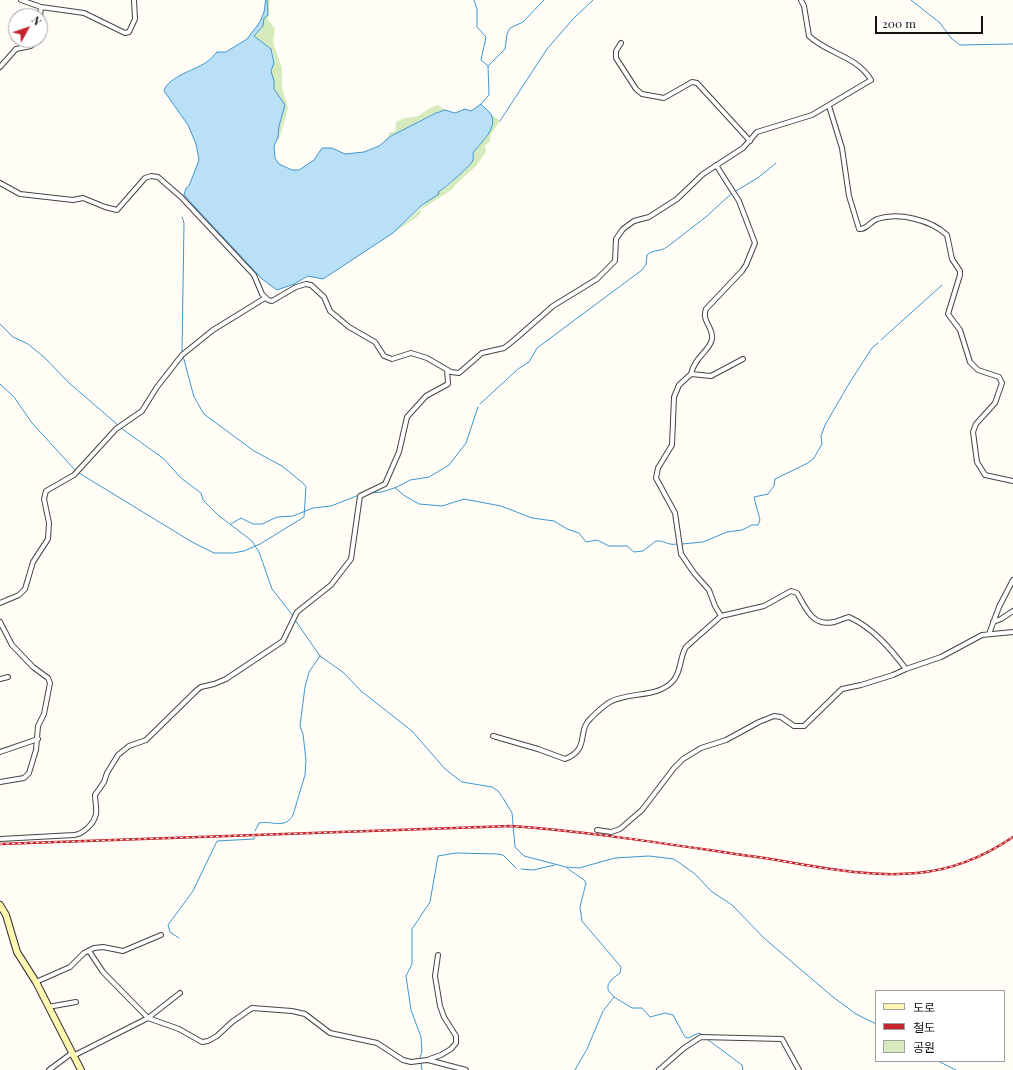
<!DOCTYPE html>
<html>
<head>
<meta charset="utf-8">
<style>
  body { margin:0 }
  #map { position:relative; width:1013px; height:1070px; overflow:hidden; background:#fffdf5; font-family:"Playfair Display","Noto Sans KR",serif }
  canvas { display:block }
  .legend { position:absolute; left:875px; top:990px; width:130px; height:72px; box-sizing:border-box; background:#fff; border:1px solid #a0a0a0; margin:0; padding:5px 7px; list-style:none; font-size:12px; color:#111 }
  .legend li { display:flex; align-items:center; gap:8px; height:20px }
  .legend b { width:20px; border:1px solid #a0a0a0 }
  .north { position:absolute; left:8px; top:8px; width:40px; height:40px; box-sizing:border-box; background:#fff; border:1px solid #a0a0a0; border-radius:50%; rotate:50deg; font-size:11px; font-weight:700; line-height:16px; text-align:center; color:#111 }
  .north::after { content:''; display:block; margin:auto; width:14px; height:18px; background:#c4262e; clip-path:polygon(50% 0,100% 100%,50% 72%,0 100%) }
  .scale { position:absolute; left:875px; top:16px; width:108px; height:18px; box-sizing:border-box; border:2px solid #111; border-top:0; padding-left:5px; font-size:12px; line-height:14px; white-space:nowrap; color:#111; -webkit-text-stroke:3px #fff; paint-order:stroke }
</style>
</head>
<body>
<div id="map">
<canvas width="1013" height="1070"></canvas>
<ul class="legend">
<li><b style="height:5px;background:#fff6b0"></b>도로</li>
<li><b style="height:5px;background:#c4262e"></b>철도</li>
<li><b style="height:11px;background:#d5ebbd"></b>공원</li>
</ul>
<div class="north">N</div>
<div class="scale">200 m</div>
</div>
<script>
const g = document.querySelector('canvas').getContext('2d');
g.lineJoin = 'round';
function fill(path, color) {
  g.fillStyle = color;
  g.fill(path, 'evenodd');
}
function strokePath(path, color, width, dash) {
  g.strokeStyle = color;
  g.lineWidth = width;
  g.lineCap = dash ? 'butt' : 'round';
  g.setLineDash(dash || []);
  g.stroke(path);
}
fill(new Path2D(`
  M267,0h3l-2,20 7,8 -2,15 9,25v20l6,20 -8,29 -4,5 3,-8v-8l4,-12 -1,-13 -8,-12v-8l-3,-10 3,-8 -1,-11 -4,-5 -15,-11 9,-10 1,-8 4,-3z
  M438,105l11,7c-2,-1 -3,-2 -6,-2 -9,2 -51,25 -58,32l5,-10h5l1,-10c10,-6 17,-4 22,-6 6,-4 12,-9 20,-11z
  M490,113l10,8 -9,13 -1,8 -5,3 1,7 -10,14 -21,19 -2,4 -33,21 1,3 -4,4 -35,23 25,-19 31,-29 10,-6 18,-18 8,-9 -1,-6c11,-15 22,-18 17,-40z`), '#d5ebbd');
const water = new Path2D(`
  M266,0h1l1,15 -4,3 -1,8 -9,10 17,13 3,14 -3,8 3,10v8l11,16 -6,21 -1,11 -4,9 1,12 4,6 13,6h7l15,-10 8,-12h10l13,6 19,-2 15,-6 12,-10 45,-23 9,-3 10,3 10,-4 6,2 10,-7c2,3 6,5 9,9 10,14 -10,30 -17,40 0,3 1,6 -1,9 -2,4 -29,28 -34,30l1,2 -17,11 -29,28 -70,46 -15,-3 -14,8 -17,6 -15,-11 -78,-84 2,-7 3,-2 10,-26 -3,-16 -8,-19 -24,-34c3,-14 34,-22 44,-30 3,-2 6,-6 9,-9h9l21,-13 13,-17 4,-10z`);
fill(water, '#b9e0f7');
strokePath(water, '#3f96cf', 1);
strokePath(new Path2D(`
  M474,0l3,9v18l9,10 -5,23 7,6
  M911,0l29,23 11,15 9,7 53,-1
  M481,104l8,-9 -1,-29 17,-17 2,-15 3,-6 13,-6 21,-22
  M500,121l47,-72 26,-30 20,-19
  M736,191l23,-14 17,-14
  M182,217l2,6 -2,129
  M0,324l13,13 15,7 17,14 23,24 51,44
  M881,340l61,-55
  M0,384l14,13 18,26 44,48
  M480,404l38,-35 11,-7 8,-14 105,-78 4,-6 1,-9c7,-6 13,-3 20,-8l40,-31 25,-23
  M121,428l43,31 17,19 20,15 2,7 15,15 34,26 7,11 13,37 22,28
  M79,473l113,69 22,11h19l11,-2 16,-7 44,-27 2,-30 -2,-3 -22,-18 -28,-15 -50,-37 -10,-17 -11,-41
  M395,488l10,8 14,8 23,2 22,-7 37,7 31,12 22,3 13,8 12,4 7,9 11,-2 12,6h18l7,6 9,-1 13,-10c8,-1 12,5 21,3
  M370,493l12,-1 15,-5 13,-7 19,-3 20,-12 17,-22 12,-36
  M231,524l10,-6 12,6h9l15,-7 16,-1 20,-8 18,-2 28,-11
  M682,544l21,-2 24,-10 15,-2 10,-5h6l2,-5 -6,-23 14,-3 6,-8 1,-7 33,-16 6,-5 8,-14 -1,-8 4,-11 25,-43 22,-34 6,-5
  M295,620l25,36 24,17 17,18 51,40 33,38 17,13 30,5 6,4 5,7 9,15 3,34 9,9 42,11 13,1 36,-10 34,-2 25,3 21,15 16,17 21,14 33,34 68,58 23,17 20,10
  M255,831l4,-8c12,-3 26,7 34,-8l12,-40 1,-15 -3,-26 -3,-8 5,-39 4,-15 11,-16
  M567,868l17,12 2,3 -6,24 2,14 39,46 -1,6 -8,6 -4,6v5l6,7 18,11h10l8,9 15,-4 8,2 12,22 3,1 11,-5 4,2
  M521,869l12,1 22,-5
  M179,938l-9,-6 -2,-7 25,-34 24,-50 37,-2v-2
  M707,1039l35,26 1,5
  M420,1058l2,-7 -1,-14 -10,-27 -5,-34 6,-12v-35l18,-27 8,-46 18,-3 41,1 6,1 13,13
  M938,1061l18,9
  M421,1063l1,7
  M575,1070l12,-21 16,-38 11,-14`), '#3f96cf', 1);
const street = new Path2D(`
  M21,0l20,7 43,6 41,20 4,-1 6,-13 -1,-19
  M40,17l1,-10
  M621,43l-5,8v7l20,31 6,5 22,4 28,-16 5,1 53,58
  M0,67l16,-18 15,-3 6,-6
  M829,106l13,42 7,48 10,33c7,1 11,-7 18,-10 22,-7 54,1 70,16l5,24 8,12v4l-12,39 12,16 10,32 8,8 21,7 3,6 -7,20 -19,21 -3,8 4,30 8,13 28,6
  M0,183l20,11 53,6 10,-2 22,9 12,3 28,-32 6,-2 7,1 23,20 73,78 8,19 6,6 4,1 24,-14 10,-3 5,1 13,12 6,14 19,16 26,15 9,14 8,3 19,-6 16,5 24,14 8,1 23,-20 22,-5 9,-7 40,-35 44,-27 18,-18 1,-22 7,-10 11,-8 15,-4 28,-18 26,-25 40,-26 14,-16 55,-17 59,-35c-14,-24 -43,-26 -62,-44l-5,-30 -3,-6
  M691,374c4,-18 19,-23 21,-35 2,-11 -11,-18 -6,-30l36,-38 4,-6 9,-22 -16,-42 -23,-36
  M0,603l19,-8 6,-6 8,-27 15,-23 1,-16 -5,-24 2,-8 28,-16 42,-46 26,-18 15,-24 25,-32 31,-25 52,-32
  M721,616l-6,-10 -6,-16 -15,-17 -13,-19 -6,-41 -19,-35 2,-10 14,-23 2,-48 5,-12 12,-11 20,2 32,-17
  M0,622l12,23 21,22 15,11 2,5 -6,31 -6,12 -2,24 -7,23 -5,5 -24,4
  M993,622l8,-3 12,-8
  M989,634l10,-27 14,-27
  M0,679l8,-2
  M493,736l45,13 27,10c26,-10 11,-28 26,-41 6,-6 12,-12 19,-16 20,-11 46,-3 63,-21 9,-10 6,-23 13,-34l35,-31 43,-10 27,-15 6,2c9,15 15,34 37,29 5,-1 10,-4 15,-5 24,11 41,31 57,52
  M0,752l38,-13
  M597,830l14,2 9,-3 22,-19 32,-42 9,-9 18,-11 25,-8 33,-18 15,-6 7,1 13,9h10l38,-37 19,-4 32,-10 13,-6 35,-12 41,-22 31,-3
  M0,839l74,-4c9,-1 20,-11 22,-21 1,-5 -1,-13 -1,-19l9,-13 3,-9 11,-18 11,-9 17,-6 51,-50 4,-3 13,-3 12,-5 57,-38 14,-29 34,-27 20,-26 9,-63 25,-12 14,-32 8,-35 19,-21 22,-12 -1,-14
  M89,951l14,21 45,46 31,11 23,13 6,-1 9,-5 15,-14 20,-14 40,3 13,3 25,19 47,10 26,17 8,2 16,-2 14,-5 10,-6 5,-6v-7l-12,-19 -4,-11 -5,-30 3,-21
  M36,982l34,-15 14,-14 10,-5 9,-1 20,4 38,-16
  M48,1007l28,-5
  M73,1056l75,-38 32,-25
  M428,1060l38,10
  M49,1070l23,-17
  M659,1070l25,-22 17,-11 81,2 17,31`);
const secondary = new Path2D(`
  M0,905l6,10 11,37 19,30 45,88`);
strokePath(street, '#444', 6);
strokePath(secondary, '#333', 8);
strokePath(street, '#fff', 4);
strokePath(secondary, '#fff6b0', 6);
const rail = new Path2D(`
  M0,844l511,-18c85,6 168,20 253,32 50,8 102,20 153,15 34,-3 68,-17 96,-36`);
strokePath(rail, '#c4262e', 2.5);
strokePath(rail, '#fff', 1, [3]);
</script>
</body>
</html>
